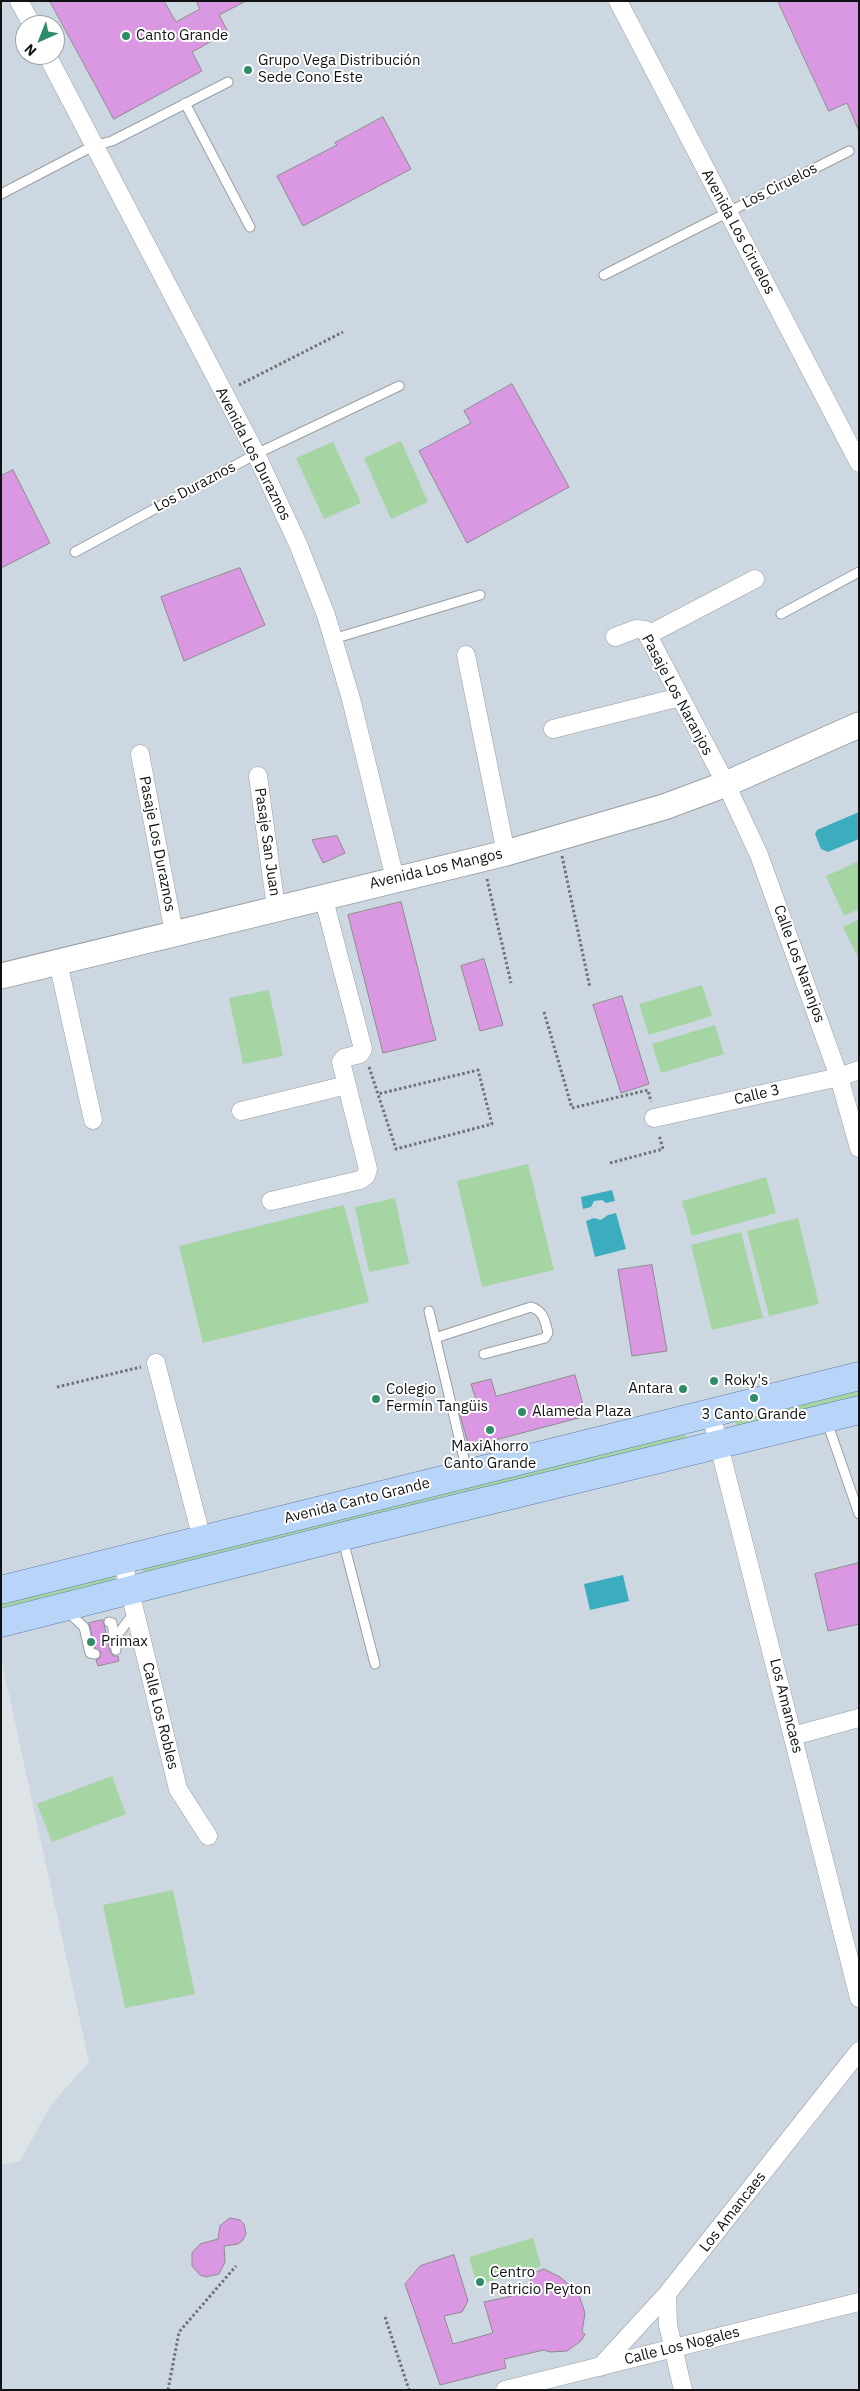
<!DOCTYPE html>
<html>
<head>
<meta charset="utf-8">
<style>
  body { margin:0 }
  #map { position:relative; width:860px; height:2391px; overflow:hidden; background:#dee3e7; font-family:"IBM Plex Sans",sans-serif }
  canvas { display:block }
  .frame { position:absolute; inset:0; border:2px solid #101214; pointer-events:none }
  .north { position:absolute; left:15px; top:15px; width:50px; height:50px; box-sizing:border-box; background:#fff; border:1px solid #9fa0a1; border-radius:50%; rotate:224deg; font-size:14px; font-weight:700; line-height:20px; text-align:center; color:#101214 }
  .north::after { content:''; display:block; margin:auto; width:18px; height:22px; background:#2e8d66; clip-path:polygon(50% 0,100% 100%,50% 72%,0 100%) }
</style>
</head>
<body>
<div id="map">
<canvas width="860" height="2391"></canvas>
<div class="frame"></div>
<div class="north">N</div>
</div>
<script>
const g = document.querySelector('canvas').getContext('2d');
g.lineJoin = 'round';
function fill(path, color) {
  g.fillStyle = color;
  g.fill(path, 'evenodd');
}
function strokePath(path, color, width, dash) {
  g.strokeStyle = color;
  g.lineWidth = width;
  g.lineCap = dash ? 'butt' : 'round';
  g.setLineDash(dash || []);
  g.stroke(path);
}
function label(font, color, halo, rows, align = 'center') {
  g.font = font + ' "IBM Plex Sans",sans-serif';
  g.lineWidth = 4;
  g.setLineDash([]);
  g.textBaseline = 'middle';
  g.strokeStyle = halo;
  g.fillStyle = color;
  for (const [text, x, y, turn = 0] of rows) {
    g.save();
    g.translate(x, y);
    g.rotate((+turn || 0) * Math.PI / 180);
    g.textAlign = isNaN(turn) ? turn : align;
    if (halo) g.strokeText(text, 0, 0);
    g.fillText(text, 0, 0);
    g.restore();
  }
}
fill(new Path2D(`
  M1,1h858v2389h-858v-225l19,-4 31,-56 38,-43 -88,-404zM25,25h30v30h-30z`), '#ccd7e1');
fill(new Path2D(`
  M401,441l27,61 -37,17 -27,-61z
  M333,442l28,61 -37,16 -28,-61z
  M859,861v48l-15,7 -18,-40z
  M859,919v41l-16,-33z
  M702,985l10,31 -63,19 -10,-31z
  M269,990l14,66 -40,8 -14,-66z
  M715,1025l9,29 -63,19 -9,-29z
  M528,1164l26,106 -72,17 -25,-106z
  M766,1177l10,36 -84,23 -10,-35z
  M395,1198l14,66 -40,8 -14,-65z
  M344,1205l25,97 -166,41 -24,-97z
  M798,1218l21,86 -50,12 -22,-85z
  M741,1232l22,86 -51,12 -21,-85z
  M859,1387v16l-119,28 -5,-6 2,-6z
  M685,1432l2,9 -542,136 -4,-10z
  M115,1574v7l-114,35v-16z
  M112,1776l14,38 -74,28 -15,-38z
  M173,1890l22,104 -70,14 -22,-103z
  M533,2238l8,28 -64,19 -8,-28z`), '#a5d5a2');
fill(new Path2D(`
  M859,812v27l-31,13 -7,-3 -6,-15 2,-4z
  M612,1190l3,11 -9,2 -4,-3 -8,1 -3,6 -8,2 -2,-12z
  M616,1213l10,36 -31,8 -9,-36 8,-3 7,2 7,-5z
  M623,1575l6,26 -39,9 -6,-26z`), '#3cadbf');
const building = new Path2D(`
  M50,1h114l12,21 24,-13 -4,-8h50l-27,14 9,17 -36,20 10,19 -88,48z
  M778,1h81v130l-12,-28 -18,8z
  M383,117l28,52 -108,57 -26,-50 60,-31 -2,-2z
  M512,384l57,103 -102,56 -48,-92 52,-28 -7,-12z
  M13,470l37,73 -49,25v-92z
  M240,568l25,57 -81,36 -23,-64z
  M337,836l8,17 -22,10 -11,-23z
  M401,902l35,138 -53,13 -35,-138z
  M484,959l19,66 -23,6 -19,-65z
  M622,996l27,88 -28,9 -28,-88z
  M652,1265l15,86 -35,5 -14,-86z
  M575,1375l11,41 -117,31 -11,-39 19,-5 -6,-19 20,-5 5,17z
  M859,1563v61l-31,7 -13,-57z
  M103,1620l7,31 3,5h5l1,5 -21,5 -2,-6 4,-2 1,-6 -6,-4 -6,-25z
  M230,2218l10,2 4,4 2,10 -3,6 -5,4 -14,2 1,16 -6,12 -13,3 -6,-2 -8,-9v-13l8,-9 18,-5 2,-13z
  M454,2255l14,46 -6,11 -18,4 9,28 40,-11 -9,-31 42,-9 6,-16 4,-5 8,-3 16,8 18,15 7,21 -3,19 3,2 -4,7 -14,10 -17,1 -6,-2 -40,9 2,9 -66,17 -35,-101 15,-18z`);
fill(building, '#da97e2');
strokePath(building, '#8f8b90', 1);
const lane = new Path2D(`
  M185,103l65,124
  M1,194l92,-48 19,-5 116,-59
  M604,275l245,-124
  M75,552l181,-98 143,-68
  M781,614l78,-42
  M333,639l147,-44
  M429,1311l38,160
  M435,1338l96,-31c13,4 14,14 17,26l-3,5 -61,16
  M827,1422l32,92
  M343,1540l32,124
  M66,1610l18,17 6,26 5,1
  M109,1622l3,1 4,27
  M115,1638l19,-25`);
const street = new Path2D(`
  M19,1l13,24
  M618,1l241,462
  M47,55l209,399 42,90 28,71 25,84 44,180
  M648,635l107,-56
  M615,637l21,-8 9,1 81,154 33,71 80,222 20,71
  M466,655l40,198
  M553,729l127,-32
  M140,754l34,179
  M258,776l18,132
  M58,962l35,158
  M241,1111l106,-26
  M654,1118l185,-41 20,-7
  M271,1201l89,-21 6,-4 2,-7 -27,-107 3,-4 16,-4 3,-5 -40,-153
  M156,1363l46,176
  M711,1414l148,584
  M122,1559l56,230 30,47
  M793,1736l66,-18
  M667,2294l1,31 15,65
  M600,2367l67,-73 192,-243
  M505,2390l354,-88`);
const secondary = new Path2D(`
  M1,976l505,-123 158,-46 62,-23 133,-59`);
const primary = new Path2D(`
  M1,1590l858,-214
  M1,1623l351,-89 507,-124`);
strokePath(lane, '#9a9fa3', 11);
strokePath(street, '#9a9fa3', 19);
strokePath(secondary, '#9a9fa3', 27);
strokePath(primary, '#5f7ea6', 29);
strokePath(new Path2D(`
  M239,385l104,-53
  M562,856l28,132
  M487,879l24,104
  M544,1012l28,96 76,-18 3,12
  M369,1067l27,82 96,-25 -14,-54 -100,24
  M610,1163l53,-14 -4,-14
  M57,1387l84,-20
  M385,2317l24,73
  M168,2390l11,-58 57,-66`), '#6f7275', 3, [2.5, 2.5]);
strokePath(lane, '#fff', 9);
strokePath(street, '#fff', 18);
strokePath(secondary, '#fff', 25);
strokePath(primary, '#b8d4f9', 28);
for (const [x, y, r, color] of [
  [126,36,5,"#2e8d66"],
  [248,70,5,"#2e8d66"],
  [714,1381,5,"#2e8d66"],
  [683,1389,5,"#2e8d66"],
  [754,1398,5,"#2e8d66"],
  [376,1399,5,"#2e8d66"],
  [522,1412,5,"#2e8d66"],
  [490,1430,5,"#2e8d66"],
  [91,1642,5,"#2e8d66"],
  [480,2282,5,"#2e8d66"]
]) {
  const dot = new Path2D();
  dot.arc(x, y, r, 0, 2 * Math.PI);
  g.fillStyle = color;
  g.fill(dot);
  strokePath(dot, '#fff', 2);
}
label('15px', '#101214', '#fff', [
  ["Canto Grande",136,36],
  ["Grupo Vega Distribución",258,61],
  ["Sede Cono Este",258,78],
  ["Roky's",724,1381],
  ["Antara",673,1389,"right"],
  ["Colegio",386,1390],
  ["Fermín Tangüis",386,1407],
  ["Alameda Plaza",532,1412],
  ["3 Canto Grande",754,1415,"center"],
  ["MaxiAhorro",490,1447,"center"],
  ["Canto Grande",490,1464,"center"],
  ["Primax",101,1642],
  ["Centro",490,2273],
  ["Patricio Peyton",490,2290]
], 'left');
label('15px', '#101214', '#fff', [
  ["Los Ciruelos",780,186,-27],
  ["Avenida Los Ciruelos",738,232,62],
  ["Avenida Los Duraznos",253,454,63],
  ["Los Duraznos",195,487,-28],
  ["Pasaje Los Naranjos",677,695,62],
  ["Pasaje San Juan",267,842,82],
  ["Pasaje Los Duraznos",157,844,79],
  ["Avenida Los Mangos",436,869,-13],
  ["Calle Los Naranjos",799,964,70],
  ["Calle 3",757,1095,-13],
  ["Avenida Canto Grande",357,1501,-14],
  ["Los Amancaes",786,1706,76],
  ["Calle Los Robles",160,1716,76],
  ["Los Amancaes",733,2212,-52],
  ["Calle Los Nogales",682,2346,-14]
]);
</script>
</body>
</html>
